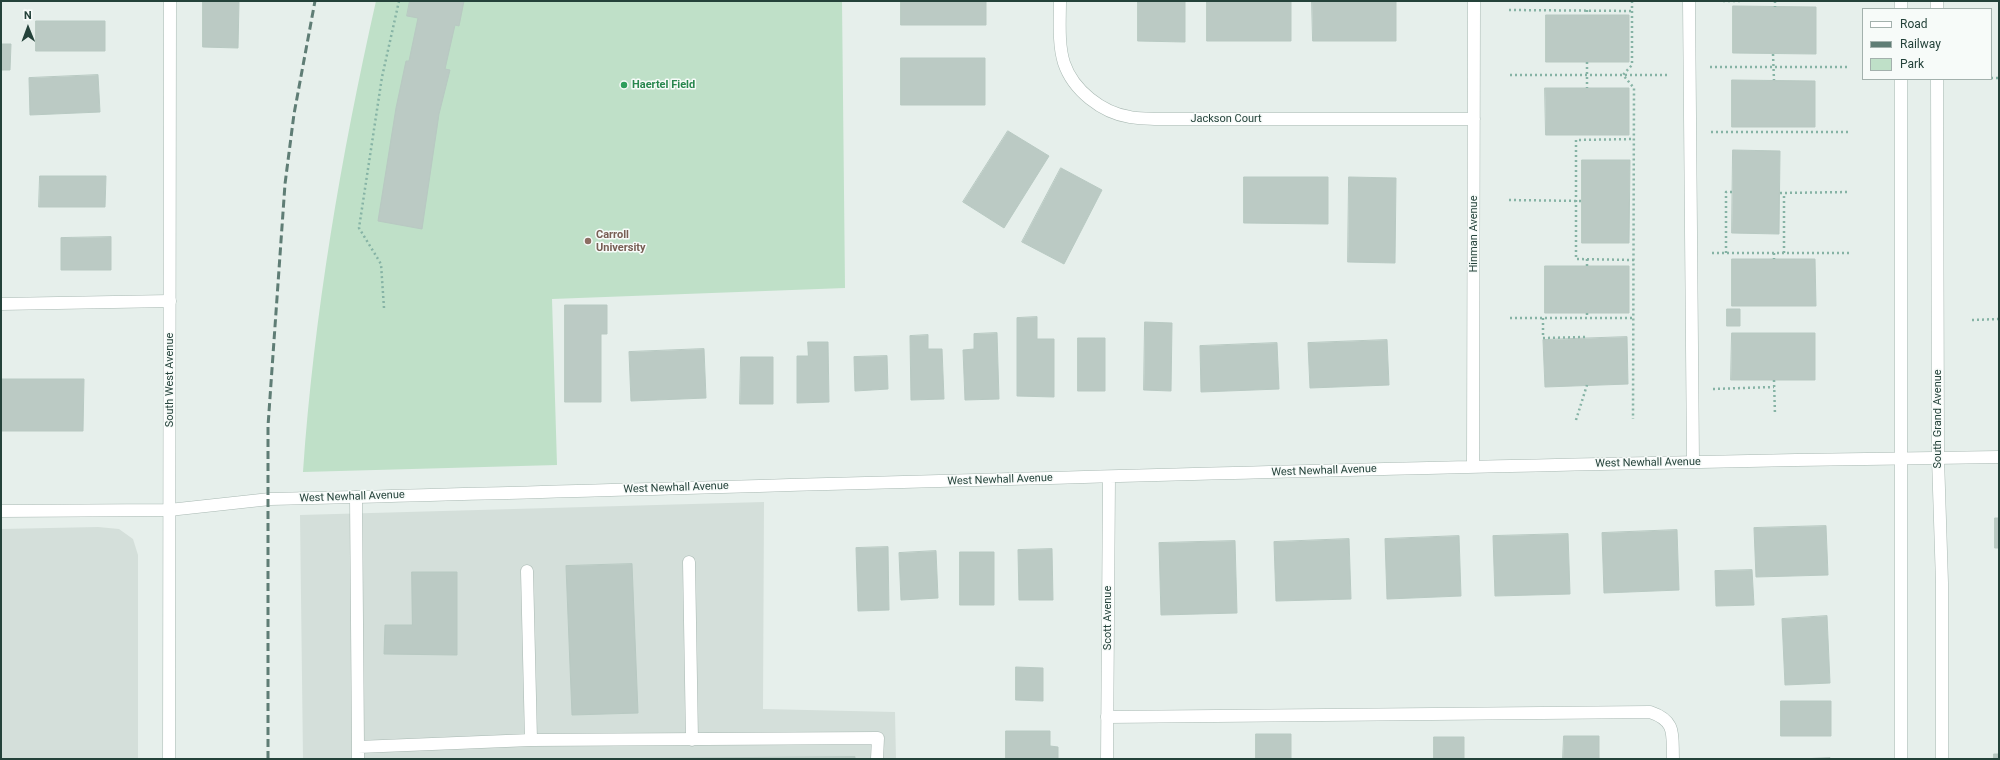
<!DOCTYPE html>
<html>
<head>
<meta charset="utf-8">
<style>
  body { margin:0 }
  #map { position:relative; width:2000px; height:760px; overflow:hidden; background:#e6efeb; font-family:Roboto,sans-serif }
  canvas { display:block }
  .frame { position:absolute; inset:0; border:2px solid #24423a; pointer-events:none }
  .legend { position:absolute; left:1862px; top:8px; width:130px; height:72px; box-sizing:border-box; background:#f7fbf9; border:1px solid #a3b1ad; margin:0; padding:5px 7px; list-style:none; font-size:12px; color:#24423a }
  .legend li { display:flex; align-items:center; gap:8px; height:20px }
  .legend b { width:20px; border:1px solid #a3b1ad }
  .north { position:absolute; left:8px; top:8px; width:40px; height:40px; -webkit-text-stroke:3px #f7fbf9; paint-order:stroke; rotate:359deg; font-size:11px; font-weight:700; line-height:16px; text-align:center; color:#24423a }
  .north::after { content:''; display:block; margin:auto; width:14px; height:18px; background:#24423a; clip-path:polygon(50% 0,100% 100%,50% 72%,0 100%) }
</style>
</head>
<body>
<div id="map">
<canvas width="2000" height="760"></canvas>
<div class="frame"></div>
<ul class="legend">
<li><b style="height:5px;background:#fff"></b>Road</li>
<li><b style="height:5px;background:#5f7d75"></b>Railway</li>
<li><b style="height:11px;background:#bfe0c8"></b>Park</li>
</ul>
<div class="north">N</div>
</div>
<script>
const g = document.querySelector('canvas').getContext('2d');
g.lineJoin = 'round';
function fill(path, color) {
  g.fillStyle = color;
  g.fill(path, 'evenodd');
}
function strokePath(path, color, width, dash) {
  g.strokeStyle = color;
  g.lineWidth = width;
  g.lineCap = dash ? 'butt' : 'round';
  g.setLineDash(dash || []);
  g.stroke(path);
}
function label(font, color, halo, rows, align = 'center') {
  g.font = font + ' Roboto,sans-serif';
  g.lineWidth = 3;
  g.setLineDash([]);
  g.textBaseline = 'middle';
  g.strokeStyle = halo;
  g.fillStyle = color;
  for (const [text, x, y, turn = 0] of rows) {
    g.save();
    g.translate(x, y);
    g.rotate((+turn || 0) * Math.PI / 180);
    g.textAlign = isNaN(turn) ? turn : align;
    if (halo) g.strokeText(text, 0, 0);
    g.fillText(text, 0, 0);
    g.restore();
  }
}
fill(new Path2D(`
  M764,502l-1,207 132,3 1,47h-593l-3,-244z
  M98,527l21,2 14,10 5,16v204h-137v-230z`), '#d4dfda');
fill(new Path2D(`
  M376,1h466l3,287 -293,11 5,166 -254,7c11,-158 38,-316 73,-471z`), '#bfe0c8');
const building = new Path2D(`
  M203,1h36l-1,47 -35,-1z
  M410,1h54l-5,25 -4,-1 -10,44 5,1 -11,44 -17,115 -44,-8 18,-113 10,-47h3l9,-43 -11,-2z
  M901,1h85v24h-85z
  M1138,1h47v41l-47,-1z
  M1207,1h84v40h-84z
  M1312,1h84v40h-83z
  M1733,6l83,1v47l-83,-1z
  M1546,15h83v47h-83z
  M36,21h69v30h-69z
  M1,44h10l-1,26h-9z
  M901,58h84v47h-84z
  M98,75l2,37 -70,3 -1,-37z
  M1732,80l83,1v46h-83z
  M1545,88h84v47h-83z
  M1008,131l41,25 -45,72 -41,-26z
  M1733,150l47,1 -1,83 -47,-1z
  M1582,160h48l-1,83h-47z
  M1061,168l41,22 -38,74 -42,-22z
  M40,176h66l-1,31h-66z
  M1244,177h84v47l-84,-1z
  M1349,177l47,1 -1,85 -47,-1z
  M111,237v33h-50v-32z
  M1732,259h83l1,47h-84z
  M1545,266h84v47h-84z
  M565,305h42v29h-6v68h-36z
  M1727,309h13v17h-13z
  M1037,317v22h17v58l-37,-1v-78z
  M1145,322l27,1 -1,68 -27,-1z
  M997,333l2,66 -34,1 -2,-50 11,-1v-15z
  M1732,333h83v47h-84z
  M928,335v14h14l2,50 -33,1 -1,-64z
  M1627,337l1,47 -83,3 -2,-47z
  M1078,338h27v53h-27z
  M1387,340l2,45 -79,3 -2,-45z
  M808,342h20l1,60 -32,1v-47h11z
  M1277,343l2,46 -78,3 -1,-46z
  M704,349l2,49 -75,3 -2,-49z
  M887,356l1,33 -33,2 -1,-34z
  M741,357h32v47h-33z
  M1,379h83l-1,52h-82z
  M1995,518h4v30h-4z
  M1826,526l2,49 -72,2 -2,-49z
  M1677,530l2,60 -75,3 -2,-60z
  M1568,534l2,60 -75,2 -2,-60z
  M1459,536l2,60 -74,3 -2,-60z
  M1349,539l2,60 -75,2 -2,-59z
  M1235,541l2,72 -76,2 -2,-72z
  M888,547l1,63 -31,1 -2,-63z
  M1052,549l1,51h-34l-1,-50z
  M936,551l2,47 -37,2 -2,-47z
  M960,552h34v53h-34z
  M632,564l6,149 -66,2 -6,-149z
  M1752,570l2,35 -38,1 -1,-35z
  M412,572h45v83l-73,-1 1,-29h27z
  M1827,616l3,67 -45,2 -3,-66z
  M1016,667l27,1v33l-27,-1z
  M1781,701h50v35h-50z
  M1006,731h44v15l8,1v12h-52z
  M1256,734h35v25h-35z
  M1564,736h35v23h-36z
  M1434,737h30v22h-30z
  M1994,754h5v5h-5z
  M855,757v2h-270z
  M1830,758v1h-29z`);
fill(building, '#bbcac4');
strokePath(building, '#b8c9c2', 1);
const service = new Path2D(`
  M1689,1l4,461
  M1,304l169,-3
  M356,497l2,250 173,-7 -4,-169
  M689,562l3,178
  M1107,717l543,-5c27,9 22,23 23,47
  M531,740l347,-2 -1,21
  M358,759v-12`);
const minor = new Path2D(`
  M1060,1c0,19 -2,43 4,62 9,27 38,50 66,54 8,2 17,1 25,2h319
  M1473,466l1,-465
  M1,511l168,-1 101,-11 86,-2c547,-14 1095,-33 1643,-40
  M1107,759l2,-282`);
const tertiary = new Path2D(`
  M1901,1v8
  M1937,1v8
  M1937,79l1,379 4,125v176
  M169,759l1,-758
  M1901,759v-680`);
strokePath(service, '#a8b8b2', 13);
strokePath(minor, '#a8b8b2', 13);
strokePath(tertiary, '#a8b8b2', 13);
strokePath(new Path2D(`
  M1632,1v64l-9,10 11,13 -1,331
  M1723,1h17
  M1775,1v6
  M1509,10l123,1
  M1587,10v5
  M1773,54l1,26
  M1587,62v26
  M1710,67h140
  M1510,75h159
  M1991,78h8
  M1711,132h139
  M1780,193l70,-1
  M1509,200l73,1
  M1712,253h137
  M1726,253v-61h7
  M1774,253v6
  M1784,253v-60
  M1587,259v7
  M1634,260l-58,-1v-119l58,-1
  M384,308l-3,-44 -22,-36 23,-151 17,-76
  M1587,313v5
  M1510,318h124
  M1543,318v20l42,-1v2
  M1972,320l27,-1
  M1774,380l1,35
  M1713,389l61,-2
  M1576,420l11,-35`), '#86b3a5', 2.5, [2, 3]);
strokePath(service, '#fff', 12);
strokePath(minor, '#fff', 12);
strokePath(tertiary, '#fff', 12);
strokePath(new Path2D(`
  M268,759v-333l17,-242 9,-70 21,-113`), '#5f7d75', 3, [8, 4]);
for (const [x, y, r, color] of [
  [624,85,4,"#2e9e5b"],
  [588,241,4,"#8d6e63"]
]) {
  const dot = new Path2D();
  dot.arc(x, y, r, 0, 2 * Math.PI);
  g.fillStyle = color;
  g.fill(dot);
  strokePath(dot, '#f7fbf9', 1.5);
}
label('bold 11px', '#27864d', '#f7fbf9', [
  ["Haertel Field",632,85]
], 'left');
label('11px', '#24423a', '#f7fbf9', [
  ["Jackson Court",1226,119],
  ["Hinman Avenue",1474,234,-90],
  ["South West Avenue",170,380,-90],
  ["South Grand Avenue",1938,419,-90],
  ["West Newhall Avenue",1648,463,-1],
  ["West Newhall Avenue",1324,471,-2],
  ["West Newhall Avenue",1000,480,-2],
  ["West Newhall Avenue",676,488,-2],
  ["West Newhall Avenue",352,497,-2],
  ["Scott Avenue",1108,618,-90]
]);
label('bold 11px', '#785e54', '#f7fbf9', [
  ["Carroll",596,235],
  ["University",596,248]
], 'left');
</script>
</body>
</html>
